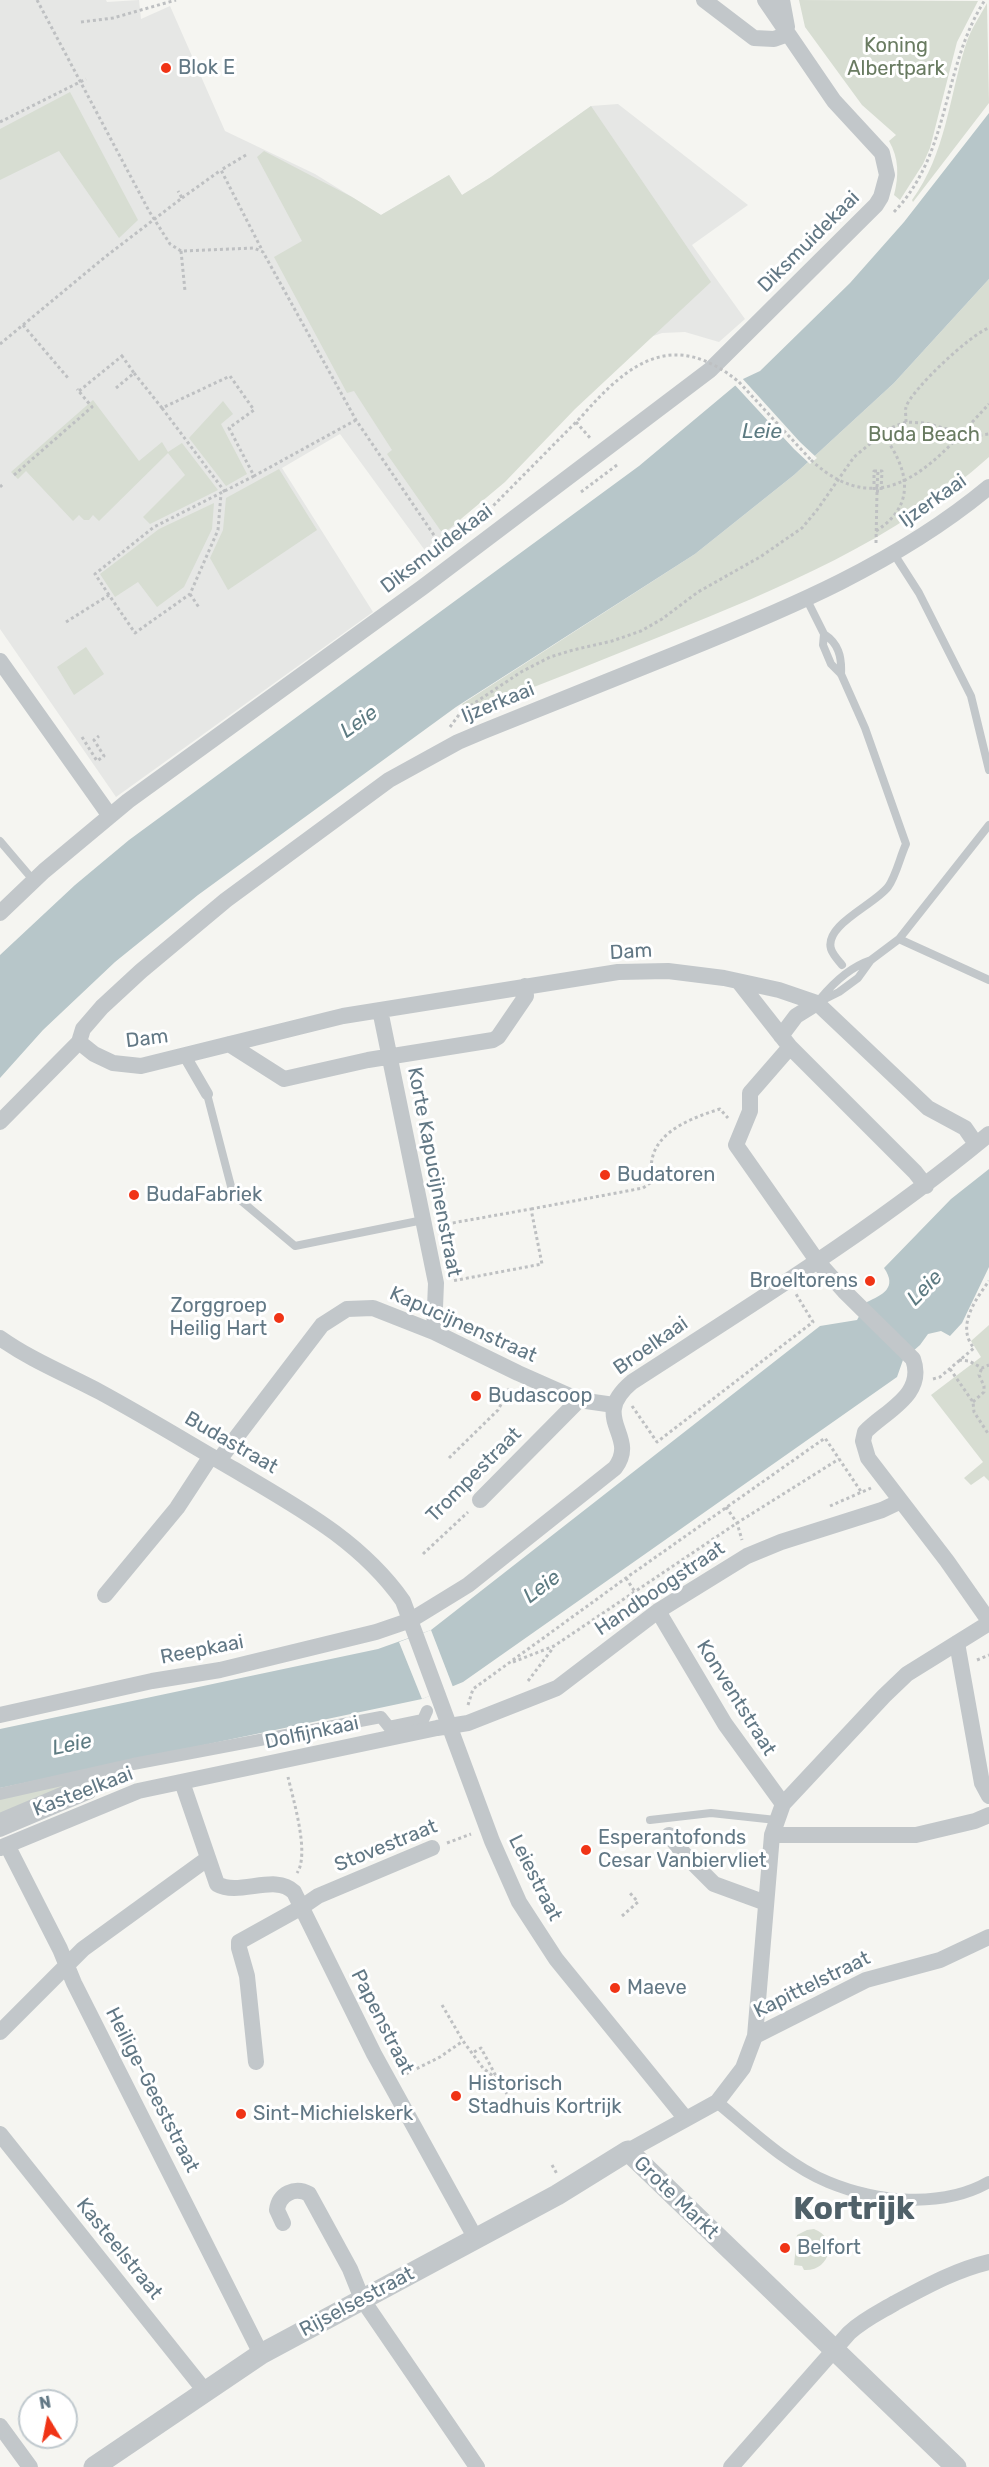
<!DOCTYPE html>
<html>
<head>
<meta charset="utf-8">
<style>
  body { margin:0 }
  #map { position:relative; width:989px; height:2467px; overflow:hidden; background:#f5f5f1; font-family:Rubik,sans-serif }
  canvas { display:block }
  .north { position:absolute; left:18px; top:2389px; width:60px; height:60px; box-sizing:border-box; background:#fff; border:2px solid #c0c9ce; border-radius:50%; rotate:350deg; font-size:16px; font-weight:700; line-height:24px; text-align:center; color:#627885 }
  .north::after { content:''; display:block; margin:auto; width:21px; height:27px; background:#f03416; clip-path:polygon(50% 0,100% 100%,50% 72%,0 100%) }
</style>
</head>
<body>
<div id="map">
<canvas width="989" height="2467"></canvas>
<div class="north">N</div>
</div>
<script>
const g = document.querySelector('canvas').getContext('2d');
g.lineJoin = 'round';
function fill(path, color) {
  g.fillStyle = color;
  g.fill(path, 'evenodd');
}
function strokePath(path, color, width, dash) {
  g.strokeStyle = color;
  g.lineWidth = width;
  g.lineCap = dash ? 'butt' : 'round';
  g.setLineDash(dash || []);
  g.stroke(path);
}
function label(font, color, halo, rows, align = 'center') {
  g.font = font + ' Rubik,sans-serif';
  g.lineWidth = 6;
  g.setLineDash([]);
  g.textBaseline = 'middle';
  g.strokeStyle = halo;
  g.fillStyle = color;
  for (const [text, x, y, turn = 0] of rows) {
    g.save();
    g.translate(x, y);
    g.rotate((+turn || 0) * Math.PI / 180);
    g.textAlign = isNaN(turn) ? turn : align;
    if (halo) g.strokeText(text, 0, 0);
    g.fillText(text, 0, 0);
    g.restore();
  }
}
fill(new Path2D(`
  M0,0h106l1,2 32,-2 2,19 29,-13 55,125 90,43 66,41 68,-40 13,20 29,-18 100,-71 27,-2 130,101 -56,40 53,74 -26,23 -34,-10 -23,1 -20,7 -75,56 -138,160 -89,-122 -58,34 91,144 -257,185 -116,-168z`), '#e6e7e5');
fill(new Path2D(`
  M799,0l179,1 -21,41 -27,106 -7,16 -23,36 -6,-5c5,-19 5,-37 -5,-54l7,-6 -34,-30 -57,-78z
  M987,3l2,100 -76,99 -1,-2c34,-46 37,-103 54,-156 5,-15 14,-28 21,-41z
  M70,92l68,128 -19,18 -60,-87 -59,29v-51z
  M591,106l120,176 -136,127 -70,73 -62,52 -56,-80 5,-4 -38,-59 -7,2 -73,-136 28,-16 -45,-84 7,-6 88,46 29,18 68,-40 13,20 29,-18z
  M989,279v178c-93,83 -210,132 -325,178 -65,26 -129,52 -194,77l-8,-8 233,-150 99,-79 100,-92z
  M93,400l46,61 23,-19 6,10 14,-9 36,47 -68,34 -7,-7 42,-42 -17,-22 -69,68 -6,-6 -4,5h-5l-5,-5 -6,6 -47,-50 -8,8 -7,-7z
  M223,401l10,13 -12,10 26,50 -21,12 -37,-48z
  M279,469l38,61 -89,60 -18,-32 13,-28 3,-32z
  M214,503l-2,26 -28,58 -27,20 -19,-25 -23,15 -15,-23 59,-45z
  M86,647l18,27 -30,21 -17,-28z
  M989,1325v156l-5,-5 -13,9 -7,-7 19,-16 -52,-67 50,-38 -10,-16z
  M81,1780l-81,38v-21z
  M814,2229c25,9 16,43 -10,41l-2,-4 -8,-1 3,-30 10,-5z`), '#d7ddd2');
fill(new Path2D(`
  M989,113v166l-95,104 -100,92 -99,79 -239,153 -258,188 -83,67 -72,68 -43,48v-123l75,-70 54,-45 510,-374 104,-87 17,-8 90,-88 54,-61z
  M989,1169v98l-27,56 -12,13 -9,-5 -13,3 -8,11 -17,15 -6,17 -434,305 -41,17 -422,89v-59l378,-80 53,-19 389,-304 37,-6 10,-18c15,-7 31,-14 17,-34l67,-69z`), '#b7c6c9');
fill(new Path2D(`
  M741,377l59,65 17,16 -7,6 -16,-15 -61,-66z
  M431,1630l22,57 -31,12 -23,-57z`), '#f5f5f1');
strokePath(new Path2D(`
  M37,0l112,211 21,33 11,7 73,-3 9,4 93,168 88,130
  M81,22l32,-4 63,-18
  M0,122l86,-43
  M246,155l-25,15 41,80
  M182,198l39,-28
  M894,212c57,-59 48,-146 91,-212
  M181,251l4,40
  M23,325l45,53
  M0,344l105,-87 77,-59 -4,-7
  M134,373l28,35 68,-32 24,34 -25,18 25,48 102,-56
  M739,382l72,78
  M116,388l18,-15 -12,-17
  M79,391l43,-35 -3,-3
  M162,408l63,84
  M576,422l15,17
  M906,422c0,-5 -1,-11 0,-15 5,-17 66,-74 83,-79
  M874,471h8l-1,20h-7z
  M14,475l78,-68 -15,-18
  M0,487l3,-3
  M877,487l1,-16
  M581,492l36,-27
  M876,531c42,-27 32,-63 6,-98
  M876,543l1,-52
  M443,548l44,-36 95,-96
  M190,594l10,15
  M109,595l-14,-21 59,-47 100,-51
  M66,622l43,-27 26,38 55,-39 28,-64 3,-36
  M450,727l11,-15 60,-40 29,-15 23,-7 39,-9 29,-10 21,-12 36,-27 62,-35 42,-29 15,-18 37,-53 34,-28 18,-7 19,1 49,13 15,-2
  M82,737l15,24 7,-5 -10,-16 5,-4
  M531,1209l112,-21 10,-7c-11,-44 32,-61 67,-72l8,9
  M441,1225l90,-16 11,55 -90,17
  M959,1360l10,1 13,7 7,-3
  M950,1369l23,33 1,10 15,23
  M933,1379l7,-2 34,-29c-18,-21 1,-48 15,-67
  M973,1402l11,-10v-6l-5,-11 3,-7
  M632,1406l25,36 156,-120 -17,-28
  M449,1458l49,-48 12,-23
  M830,1506l41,-18
  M726,1507l11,16 5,17
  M423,1554l45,-42
  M626,1578l14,22 7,-5
  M977,1660l12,-5
  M513,1662l41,-16 183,-123 102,-64
  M528,1681l25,-33
  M468,1705l5,-16 153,-111 199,-140 37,55
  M288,1777c5,22 22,77 9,96
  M447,1843l24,-9
  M622,1916l16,-14 -9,-10
  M442,2005l21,36 20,27 16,13 19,31
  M474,2052l7,-4 16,30
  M406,2074l34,-17 23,-16
  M552,2165l5,9`), '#bec0c2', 3, [3, 3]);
strokePath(new Path2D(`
  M894,554l25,39 52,103 18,74
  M806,598l18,36 -1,11 8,19 10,10 24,54 41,116c-6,13 -10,32 -18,43 -14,18 -64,38 -57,62 2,6 7,11 11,16
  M824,634c14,9 18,22 17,40
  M0,841l34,40
  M899,939l90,41
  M820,999c14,-17 30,-32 51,-39
  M817,1003l22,-11 19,-14 13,-18 28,-21 90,-114
  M207,1094l26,100 62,52 128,-26
  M650,1820l61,-7 65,7`), '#c2c7ca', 8);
strokePath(new Path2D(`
  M185,1056l22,38
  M0,1794l133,-30 248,-47 8,10 34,-7 4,-9
  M0,1819l85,-36 -3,-6
  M0,1831l90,-38 -2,-5
  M717,2102c34,28 70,63 111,80 48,20 114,27 161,0`), '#c2c7ca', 12);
strokePath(new Path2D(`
  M704,0l50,38 20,1 14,-5
  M782,0l5,27
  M0,661l110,155
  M0,913l44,-42 84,-70 295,-214 287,-217 166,-165 5,-8 6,-22 -5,-22 -48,-52 -69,-101
  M739,982l51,65 125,125 11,14
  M380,1010l56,273 -2,49
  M781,1036l15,-20 21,-13
  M79,1042l15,12 19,9 28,3 202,-50 275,-44 50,-1 56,7 55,12 38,13 111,105 37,20 11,16
  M229,1044l55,35 84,-19 125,-20 5,-3 28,-41 -1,-10
  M790,1047l-40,46v18l-14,34 82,117 26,29 69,68c13,36 -28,52 -48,73l-2,9 5,17 79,103 42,60
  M0,1122l79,-80 4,-13 19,-22 39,-36 85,-71 163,-120 69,-38 26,-11c65,-26 129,-52 194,-78 109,-44 220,-90 311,-166
  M0,1338c31,22 66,36 100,54 46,25 90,52 135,78 62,37 125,70 168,131l89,240 27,61 37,57 130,160
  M219,1460l103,-135 25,-16 26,-1 61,24 84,41 61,27 35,5
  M480,1500l99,-100
  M105,1595l72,-87 34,-52
  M658,1611l67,113 58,80
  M957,1643l25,140 7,13
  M0,1715l152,-34 68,-11 156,-38 35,-12 57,-35 147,-117c25,-33 -27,-49 17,-86 122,-79 245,-155 357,-248
  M182,1782l35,102c22,13 58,-11 77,8l80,162 102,185
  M669,1835l15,19 30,30 52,19
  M772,1835h144l59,-14 14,-6
  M7,1845l53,104 14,34 187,371
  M0,1848l138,-57 299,-63 31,-5 89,-35 101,-77 89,-55 34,-14 101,-32 19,-9
  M0,2032l83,-83 124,-90
  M755,2036l111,-56 74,-20 49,-23
  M256,2062l-9,-86 -8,-28v-6l63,-35 16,-11 114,-48
  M0,2134l205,257
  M628,2151l89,-49 26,-34 12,-32 17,-201 11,-31 101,-108 23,-22 82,-51
  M283,2223l-6,-13c2,-16 18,-24 32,-16l41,75 12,30 115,168
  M0,2426l30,41
  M731,2467l118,-134c14,-13 29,-20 46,-30 30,-16 60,-33 94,-41`), '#c2c7ca', 16);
strokePath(new Path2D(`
  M94,2467l167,-113 296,-159 71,-44 328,316`), '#c2c7ca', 21);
strokePath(new Path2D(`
  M582,416c48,-55 92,-87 157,-34
  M811,460c75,69 128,-3 178,-56`), '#bec0c2', 3, [3, 3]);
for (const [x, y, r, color] of [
  [166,68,6,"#f03416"],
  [605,1175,6,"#f03416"],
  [134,1195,6,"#f03416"],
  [870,1281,6,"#f03416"],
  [279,1318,6,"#f03416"],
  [476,1396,6,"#f03416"],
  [586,1850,6,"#f03416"],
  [615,1988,6,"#f03416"],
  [456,2096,6,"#f03416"],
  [241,2114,6,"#f03416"],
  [785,2248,6,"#f03416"]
]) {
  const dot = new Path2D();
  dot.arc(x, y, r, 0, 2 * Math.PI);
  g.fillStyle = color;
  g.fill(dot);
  strokePath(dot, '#fff', 2);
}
label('20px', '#697b61', '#fff', [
  ["Koning",896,46],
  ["Albertpark",896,69],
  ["Buda Beach",924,435]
]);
label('20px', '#627885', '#fff', [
  ["Blok E",178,68],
  ["Budatoren",617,1175],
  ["BudaFabriek",146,1195],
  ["Broeltorens",858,1281,"right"],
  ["Zorggroep",267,1306,"right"],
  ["Heilig Hart",267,1329,"right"],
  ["Budascoop",488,1396],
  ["Esperantofonds",598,1838],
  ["Cesar Vanbiervliet",598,1861],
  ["Maeve",627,1988],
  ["Historisch",468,2084],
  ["Stadhuis Kortrijk",468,2107],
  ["Sint-Michielskerk",253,2114],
  ["Belfort",797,2248]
], 'left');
label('20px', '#627885', '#fff', [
  ["Diksmuidekaai",809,242,-45],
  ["Ijzerkaai",933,501,-35],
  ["Diksmuidekaai",437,549,-37],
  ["Ijzerkaai",498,703,-22],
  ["Dam",631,952,-3],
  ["Dam",147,1039,-7],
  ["Korte Kapucijnenstraat",434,1172,79],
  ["Kapucijnenstraat",463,1325,24],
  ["Broelkaai",651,1346,-35],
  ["Budastraat",231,1443,30],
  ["Trompestraat",474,1475,-45],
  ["Handboogstraat",660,1589,-34],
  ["Reepkaai",202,1650,-11],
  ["Konventstraat",736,1698,58],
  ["Dolfijnkaai",312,1733,-12],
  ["Kasteelkaai",83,1792,-21],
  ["Stovestraat",386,1846,-22],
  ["Leiestraat",535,1878,63],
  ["Kapittelstraat",812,1985,-26],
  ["Papenstraat",382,2022,63],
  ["Heilige-Geeststraat",152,2090,63],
  ["Grote Markt",676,2198,44],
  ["Kasteelstraat",119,2249,51],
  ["Rijselsestraat",357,2302,-28]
]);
label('italic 21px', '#5d7b82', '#fff', [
  ["Leie",762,432],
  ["Leie",359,722,-35],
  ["Leie",925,1288,-45],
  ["Leie",542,1587,-37],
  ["Leie",72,1745,-12]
]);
label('bold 32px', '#506169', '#fff', [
  ["Kortrijk",854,2210]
]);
</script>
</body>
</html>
